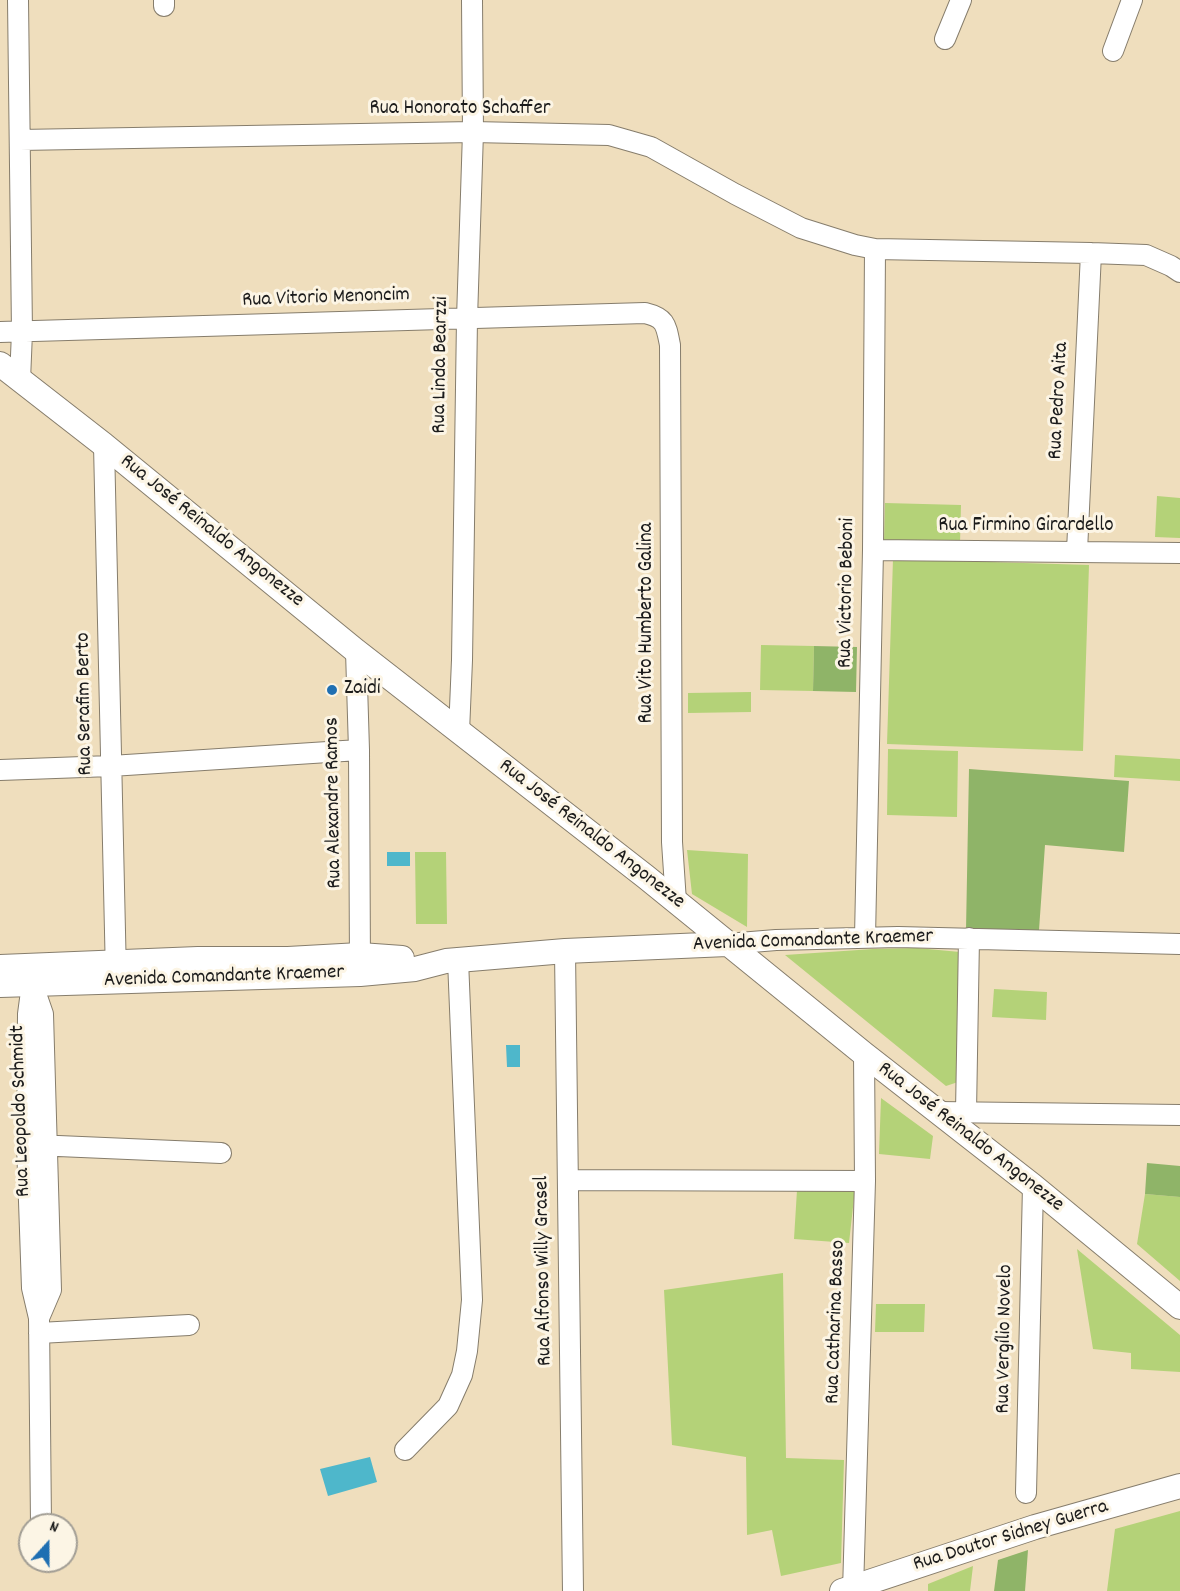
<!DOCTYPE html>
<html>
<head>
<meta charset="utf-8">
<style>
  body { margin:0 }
  #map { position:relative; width:1180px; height:1591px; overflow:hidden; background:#efdebd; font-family:Dekko,sans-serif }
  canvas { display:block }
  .north { position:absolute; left:18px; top:1513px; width:60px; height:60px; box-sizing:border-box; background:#fcf5e5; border:2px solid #a29e95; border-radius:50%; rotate:21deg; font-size:16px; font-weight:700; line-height:24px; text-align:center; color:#1c1c1c }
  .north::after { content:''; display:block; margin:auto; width:21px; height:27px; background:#1f6fb2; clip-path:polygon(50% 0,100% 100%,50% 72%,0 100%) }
</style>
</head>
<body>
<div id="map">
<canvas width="1180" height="1591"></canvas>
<div class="north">N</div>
</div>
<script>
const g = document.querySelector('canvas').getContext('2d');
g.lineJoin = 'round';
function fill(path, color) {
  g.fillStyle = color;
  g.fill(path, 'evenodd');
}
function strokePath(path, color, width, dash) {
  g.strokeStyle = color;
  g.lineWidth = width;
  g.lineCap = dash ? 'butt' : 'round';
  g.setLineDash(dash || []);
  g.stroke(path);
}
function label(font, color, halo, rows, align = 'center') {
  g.font = font + ' Dekko,sans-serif';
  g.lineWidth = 6;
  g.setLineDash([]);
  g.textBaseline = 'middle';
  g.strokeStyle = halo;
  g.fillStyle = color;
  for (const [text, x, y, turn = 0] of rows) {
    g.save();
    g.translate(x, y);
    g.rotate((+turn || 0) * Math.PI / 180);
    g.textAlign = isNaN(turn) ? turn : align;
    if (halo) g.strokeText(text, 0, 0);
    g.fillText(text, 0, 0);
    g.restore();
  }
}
fill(new Path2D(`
  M1157,496l23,2v40l-25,-1z
  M885,503l76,2 -1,39 -76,-1z
  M893,559l196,6 -6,186 -196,-7z
  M761,645l53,1 -1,45 -53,-1z
  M751,692v20l-63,1v-20z
  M888,749l70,2 -1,66 -70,-2z
  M1115,755l65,4v22l-66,-4z
  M687,850l61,4 -1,73 -55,-33z
  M415,852h31l1,72h-31z
  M917,948l43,4 1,129 -15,5 -161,-131 88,-6z
  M994,989l53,3 -1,28 -54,-3z
  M881,1098l52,38 -3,23 -51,-5z
  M855,1189l-6,54 -55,-4 3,-49z
  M1145,1194l35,3v84l-43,-37z
  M1077,1249l103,86v37l-49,-3v-16l-38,-4z
  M783,1273l3,185 58,2 -3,103 -60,13 -9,-46 -25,5 -1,-78 -74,-12 -8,-155z
  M876,1304h49l-1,28h-49z
  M1180,1511v80h-73l8,-62z
  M973,1566l-3,25h-42v-7z`), '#b4d278');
fill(new Path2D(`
  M814,646l43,1 -1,45 -43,-1z
  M969,769l160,12 -5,71 -79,-7 -6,85h-73z
  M1147,1163l33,3v31l-35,-3z
  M1028,1550l-3,41h-31l4,-31z`), '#8fb468');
fill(new Path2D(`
  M387,852h23v14h-23z
  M506,1045h14v22h-13z
  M370,1457l7,25 -49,14 -8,-27z`), '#4eb7cb');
const minor = new Path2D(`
  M18,0l4,332 -2,48
  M164,0v6
  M945,39l16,-39
  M1113,51l19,-51
  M20,140l453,-8 136,3 42,12 84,47 66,34 54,17 20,4 216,4 55,2 25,11 9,6
  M0,332l645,-19c21,5 21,12 25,32l2,497 4,60
  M104,445l12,531
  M873,550l307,3
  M1077,551l14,-298
  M356,651l3,99 1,218
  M459,732l3,-72 5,-341 6,-187 -1,-132
  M0,770l111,-4 248,-16
  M865,937l8,-387 2,-301
  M727,944l49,-4 122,-3 282,7
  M565,951l8,640
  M32,984l-4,30 -1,130 5,144 7,30 2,207
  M34,988l9,26 8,276 -12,28
  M938,1112l242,3
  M966,1112l3,-174
  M35,1145l186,8
  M568,1180l297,1
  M39,1333l150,-8
  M405,1450l43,-44 14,-31 5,-24 5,-51 -14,-340
  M1026,1493l7,-307
  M853,1591l12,-410 -1,-127`);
const major = new Path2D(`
  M0,364l104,81 252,206 290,226 218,177 169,132 147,121
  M0,967l198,-8h90l72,-4 42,3
  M0,985l360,-11 55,-5 31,-8 119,-10 162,-7
  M842,1591l193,-64 145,-41`);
strokePath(minor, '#867d6c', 22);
strokePath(major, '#867d6c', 26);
strokePath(minor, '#fff', 20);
strokePath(major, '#fff', 24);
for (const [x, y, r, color] of [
  [332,690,6,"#1f6fb2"]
]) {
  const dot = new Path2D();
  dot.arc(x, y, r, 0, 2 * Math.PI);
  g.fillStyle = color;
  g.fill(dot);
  strokePath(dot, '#fcf5e5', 2);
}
label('21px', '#1c1c1c', '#fcf5e5', [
  ["Rua Honorato Schaffer",460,110],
  ["Rua Vitorio Menoncim",326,299,-2],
  ["Rua Linda Bearzzi",442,365,-89],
  ["Rua Pedro Aita",1060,401,-87],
  ["Rua Firmino Girardello",1026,527],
  ["Rua José Reinaldo Angonezze",211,532,39],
  ["Rua Victorio Beboni",848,593,-89],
  ["Rua Vito Humberto Galina",648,623,-90],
  ["Rua Serafim Berto",86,704,-91],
  ["Rua Alexandre Ramos",335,803,-91],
  ["Rua José Reinaldo Angonezze",591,835,38],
  ["Avenida Comandante Kraemer",813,942,-2],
  ["Avenida Comandante Kraemer",224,978,-2],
  ["Rua Leopoldo Schmidt",22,1111,-92],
  ["Rua José Reinaldo Angonezze",970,1138,38],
  ["Rua Alfonso Willy Grasel",545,1271,-91],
  ["Rua Catharina Basso",837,1322,-88],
  ["Rua Vergílio Novelo",1006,1339,-89],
  ["Rua Doutor Sidney Guerra",1011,1537,-17]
]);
label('21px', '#1c1c1c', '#fcf5e5', [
  ["Zaidi",344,690]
], 'left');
</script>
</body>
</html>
